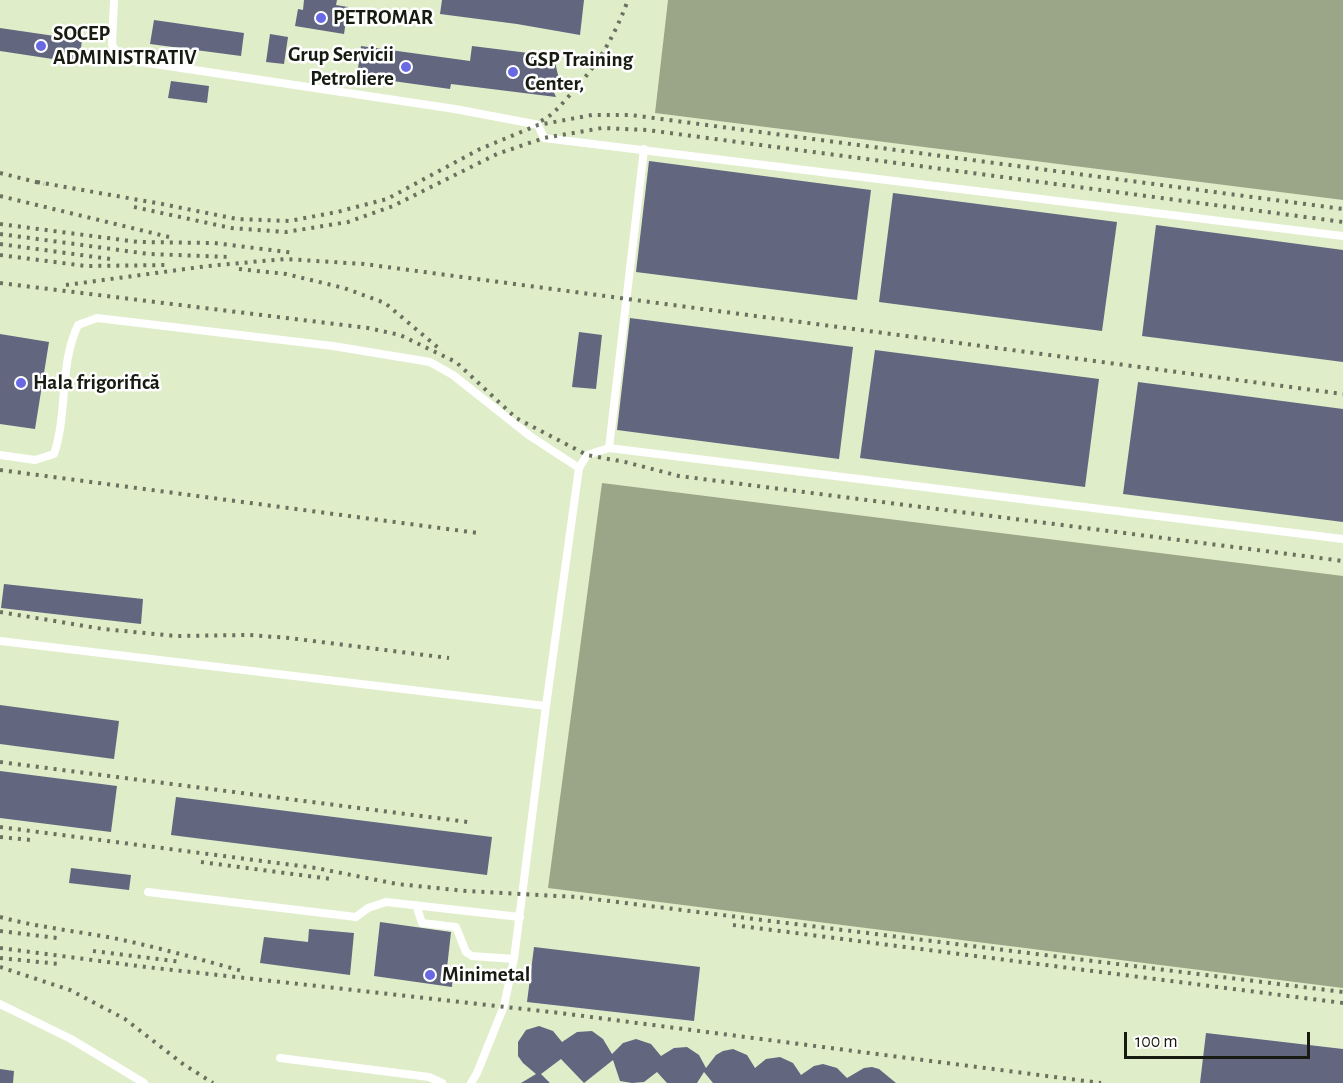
<!DOCTYPE html>
<html>
<head>
<meta charset="utf-8">
<style>
  body { margin:0 }
  #map { position:relative; width:1343px; height:1083px; overflow:hidden; background:#ecf7da; font-family:"Alegreya Sans",sans-serif }
  canvas { display:block }
  .scale { position:absolute; left:1124px; top:1032px; width:186px; height:27px; box-sizing:border-box; border:3px solid #171b11; border-top:0; padding-left:8px; font-size:18px; line-height:21px; white-space:nowrap; color:#171b11; -webkit-text-stroke:4px #fff; paint-order:stroke }
</style>
</head>
<body>
<div id="map">
<canvas width="1343" height="1083"></canvas>
<div class="scale">100 m</div>
</div>
<script>
const g = document.querySelector('canvas').getContext('2d');
g.lineJoin = 'round';
function fill(path, color) {
  g.fillStyle = color;
  g.fill(path, 'evenodd');
}
function strokePath(path, color, width, dash) {
  g.strokeStyle = color;
  g.lineWidth = width;
  g.lineCap = dash ? 'butt' : 'round';
  g.setLineDash(dash || []);
  g.stroke(path);
}
function label(font, color, halo, rows, align = 'center') {
  g.font = font + ' "Alegreya Sans",sans-serif';
  g.lineWidth = 5;
  g.setLineDash([]);
  g.textBaseline = 'middle';
  g.strokeStyle = halo;
  g.fillStyle = color;
  for (const [text, x, y, turn = 0] of rows) {
    g.save();
    g.translate(x, y);
    g.rotate((+turn || 0) * Math.PI / 180);
    g.textAlign = isNaN(turn) ? turn : align;
    if (halo) g.strokeText(text, 0, 0);
    g.fillText(text, 0, 0);
    g.restore();
  }
}
fill(new Path2D(`
  M0,0h668l-13,113 688,87v883h-1343z`), '#dfedc9');
fill(new Path2D(`
  M668,0h675v200l-688,-87z
  M602,483l741,93v412l-795,-100z`), '#9aa687');
fill(new Path2D(`
  M304,0h33l-1,5 12,2 -4,27 -49,-8 3,-17 5,1z
  M442,0h142l-4,35 -63,-11 -77,-10z
  M154,20l90,13 -3,23 -91,-12z
  M0,28l82,12 -3,23 -79,-12z
  M270,34l18,3 -4,27 -18,-2z
  M361,46l109,15 2,-15 89,11 -6,5 3,13 -1,8 -5,5 4,9 -105,-13 -1,5 -93,-13z
  M171,81l38,5 -2,17 -39,-5z
  M649,161l222,29 -14,110 -221,-28z
  M893,193l224,29 -15,109 -223,-29z
  M1156,225l187,25v112l-201,-26z
  M630,318l223,29 -14,112 -222,-29z
  M579,332l23,3 -6,54 -24,-2z
  M0,334l49,8 -14,87 -35,-5z
  M875,350l224,29 -14,108 -225,-29z
  M1138,382l205,27v113l-220,-28z
  M4,584l139,15 -2,25 -140,-16z
  M0,705l119,16 -5,38 -114,-15z
  M0,771l117,15 -6,46 -111,-14z
  M176,797l316,40 -5,38 -316,-40z
  M71,868l60,7 -2,15 -60,-7z
  M380,922l71,10 -4,36 6,1 -1,18 -78,-11z
  M309,929l45,4 -4,42 -90,-12 4,-26 44,5z
  M534,947l166,20 -6,54 -167,-19z
  M539,1026l14,5 9,11 15,-10 15,-1 11,8 9,15 11,-11 13,-4 15,5 10,12 13,-8 13,-1 12,8 7,13 10,-13 7,-4 10,-2 14,6 8,13 11,-9 14,-2 13,6 8,12 13,-9 9,-2 14,4 10,10 17,-10 8,-1 7,2 17,14h-183l-9,-11 -7,11h-30l-10,-11 -13,10 -12,1 -12,-2 -7,-21 -29,23 -23,-24 -20,15 9,9h-29l15,-9 -13,-11 -5,-7v-14l8,-12z
  M1206,1033l137,16v34h-143z
  M0,1069l14,2 -1,12h-13z`), '#62667f');
strokePath(new Path2D(`
  M114,0l-2,45 9,14 334,50 79,15 4,1 6,13 799,98
  M609,448l734,91
  M0,455l35,5 19,-6c14,-41 5,-89 24,-129l19,-7 236,28 97,16 23,13 77,61 49,32
  M0,641l546,65
  M148,892l208,25 12,-9 18,-6 134,15
  M416,905l6,18 34,4 10,25 6,4 42,3
  M0,1004l71,35 73,44
  M280,1058l149,19 13,6
  M471,1083l6,-10 27,-67 10,-47 32,-253 33,-238 8,-13 22,-7 35,-299`), '#fff', 8);
strokePath(new Path2D(`
  M541,121c12,-6 19,-15 28,-25 29,-32 44,-56 59,-96
  M0,173l44,11
  M37,182l125,22 75,15 52,2 48,-9 50,-13 93,-50 58,-24 54,-10h39l712,94
  M0,196l169,41
  M134,207l97,21 55,4 62,-10 45,-16 104,-52 47,-16 58,-10 45,2 696,92
  M0,224l138,18 76,1 81,10
  M0,234l149,20 81,3
  M0,244l110,15
  M0,255l86,11 84,-1
  M239,269l47,5 58,14 41,15 57,48
  M0,283l368,45 32,7 56,27 60,56 71,37 38,7 54,14 664,85
  M66,285l142,-19 77,-7 79,5 979,130
  M0,470l478,63
  M0,612l103,17 73,7 74,-1 39,3 160,20
  M0,762l468,60
  M0,827l316,41 81,16 69,7 111,6 766,95
  M0,837l31,3
  M201,862l130,17
  M0,917c37,10 75,14 113,21 44,9 86,21 129,33
  M733,925l610,78
  M0,931l57,7
  M0,948l146,19 414,46 541,70
  M93,951l89,11
  M0,958l59,6
  M0,967l70,23 55,29 58,45 30,19`), '#6a715f', 4, [3, 6]);
for (const [x, y, r, color] of [
  [321,18,6,"#6969e3"],
  [41,46,6,"#6969e3"],
  [406,67,6,"#6969e3"],
  [513,72,6,"#6969e3"],
  [21,383,6,"#6969e3"],
  [430,975,6,"#6969e3"]
]) {
  const dot = new Path2D();
  dot.arc(x, y, r, 0, 2 * Math.PI);
  g.fillStyle = color;
  g.fill(dot);
  strokePath(dot, '#fff', 2);
}
label('bold 21px', '#171b11', '#fff', [
  ["PETROMAR",333,18],
  ["SOCEP",53,34],
  ["ADMINISTRATIV",53,58],
  ["Grup Servicii",394,55,"right"],
  ["Petroliere",394,79,"right"],
  ["GSP Training",525,60],
  ["Center,",525,84],
  ["Hala frigorifică",33,383],
  ["Minimetal",442,975]
], 'left');
</script>
</body>
</html>
